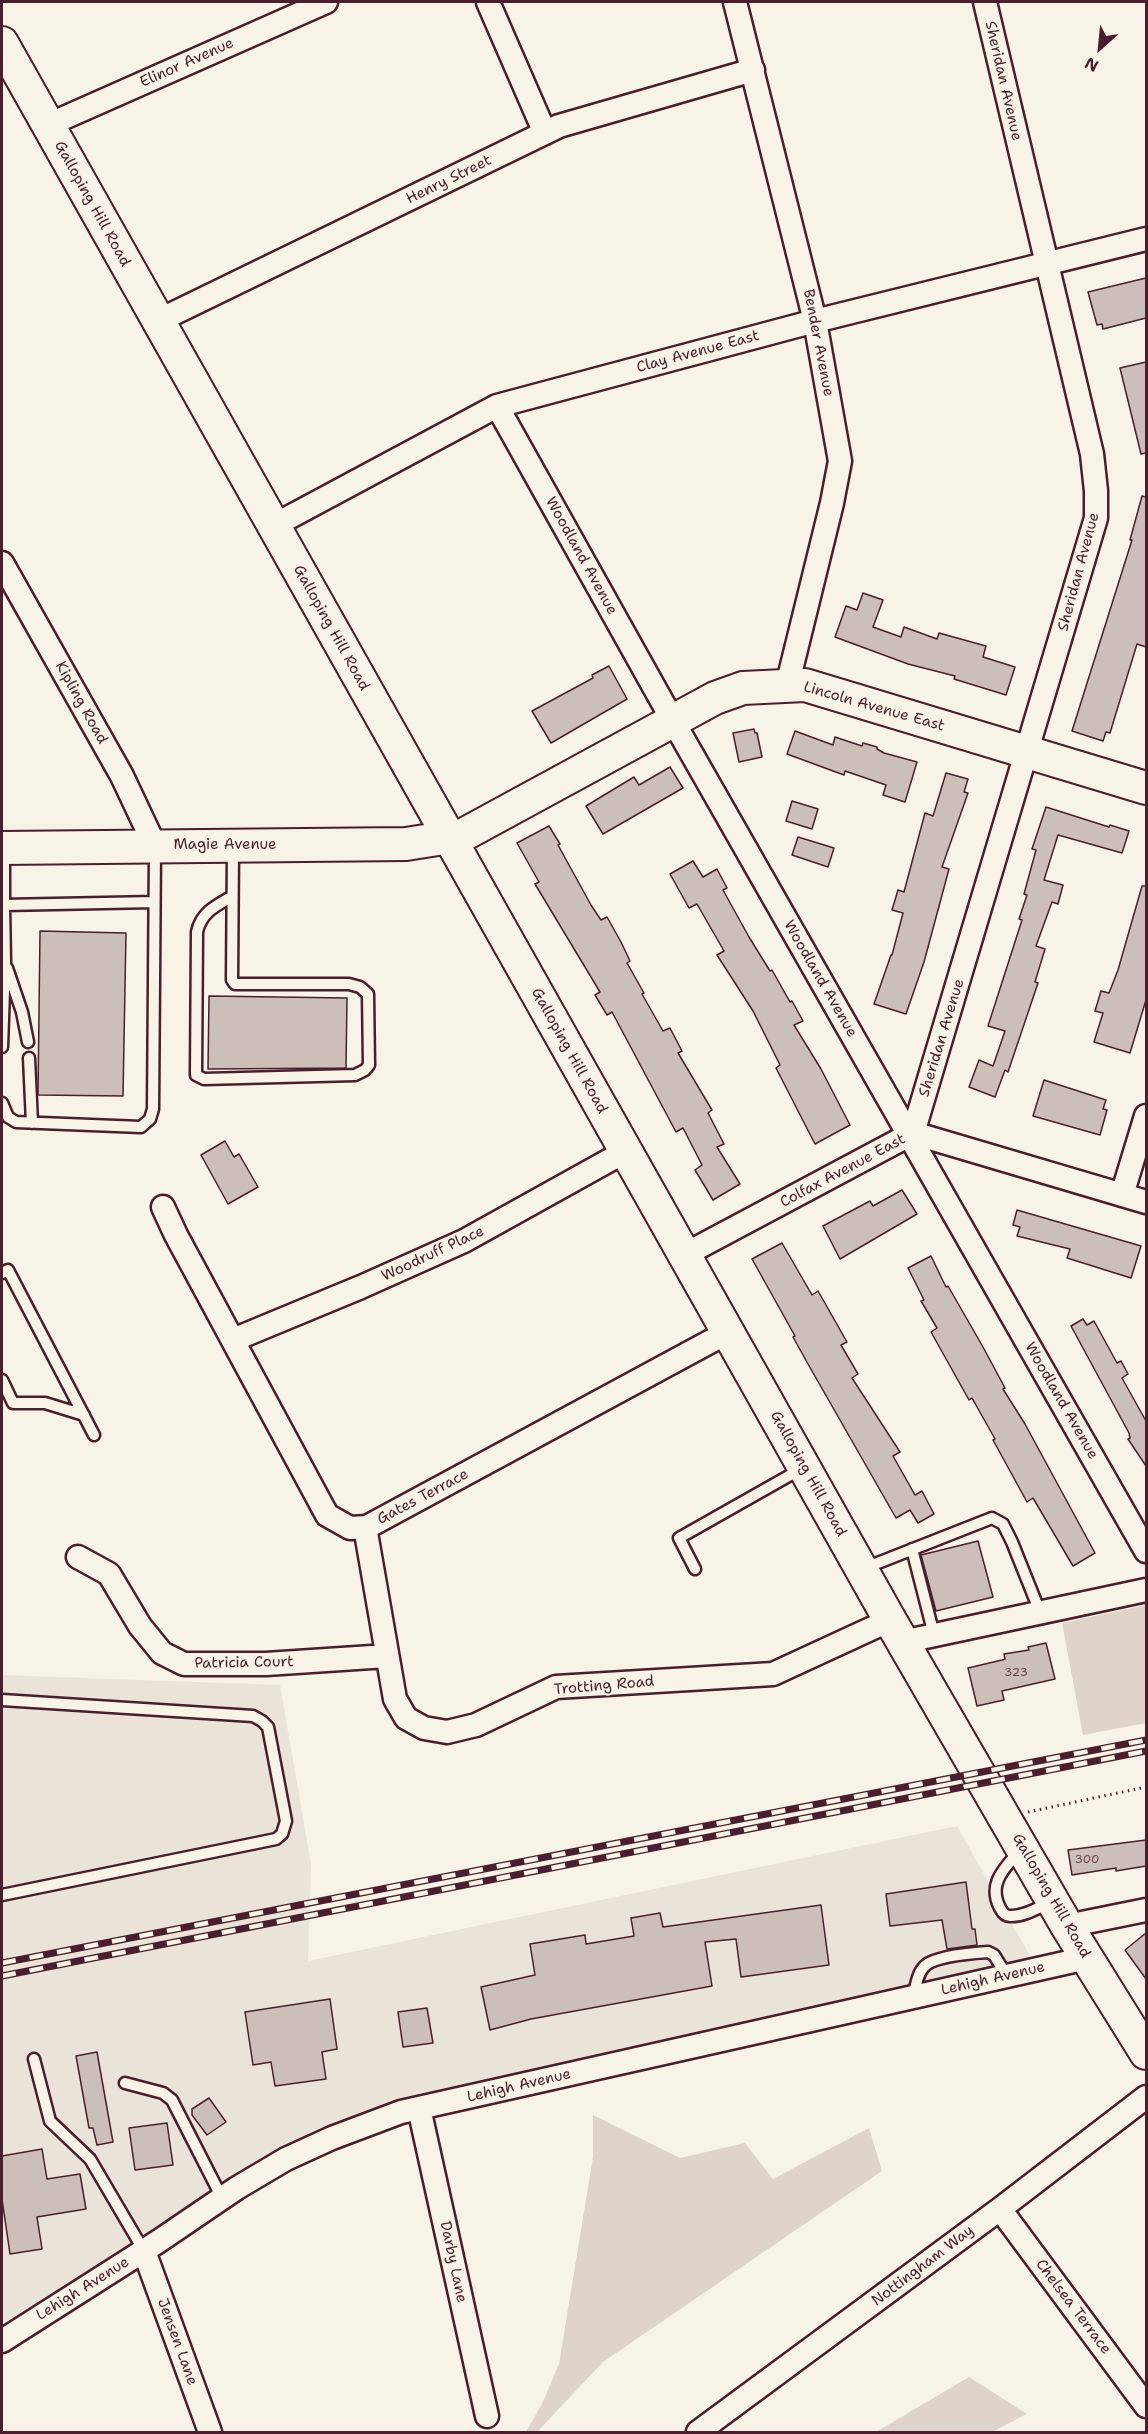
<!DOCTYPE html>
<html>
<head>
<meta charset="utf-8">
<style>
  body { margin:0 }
  #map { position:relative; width:1148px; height:2434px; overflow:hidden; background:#f7f3e8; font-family:"Shantell Sans",sans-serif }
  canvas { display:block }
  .frame { position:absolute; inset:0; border:3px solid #4a1f2b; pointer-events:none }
  .north { position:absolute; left:1070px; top:18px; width:60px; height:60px; -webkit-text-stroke:4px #f7f3e8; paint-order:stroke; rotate:207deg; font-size:16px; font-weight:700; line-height:24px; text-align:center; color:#4a1f2b }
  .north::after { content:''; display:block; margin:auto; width:21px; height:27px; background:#4a1f2b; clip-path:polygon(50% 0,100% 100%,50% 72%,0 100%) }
</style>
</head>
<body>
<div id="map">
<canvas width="1148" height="2434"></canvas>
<div class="frame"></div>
<div class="north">N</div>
</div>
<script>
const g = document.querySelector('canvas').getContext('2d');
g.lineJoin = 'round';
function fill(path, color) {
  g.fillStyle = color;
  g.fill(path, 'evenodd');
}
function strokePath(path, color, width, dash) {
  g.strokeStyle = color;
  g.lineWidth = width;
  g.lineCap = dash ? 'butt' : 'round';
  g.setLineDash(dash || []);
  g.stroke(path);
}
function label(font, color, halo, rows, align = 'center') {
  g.font = font + ' "Shantell Sans",sans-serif';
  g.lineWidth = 4.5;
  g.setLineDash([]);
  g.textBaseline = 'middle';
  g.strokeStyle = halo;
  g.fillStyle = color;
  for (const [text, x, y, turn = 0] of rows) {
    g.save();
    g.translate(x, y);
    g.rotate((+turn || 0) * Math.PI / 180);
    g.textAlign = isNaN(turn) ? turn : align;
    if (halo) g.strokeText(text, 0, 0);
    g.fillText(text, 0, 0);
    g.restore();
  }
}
fill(new Path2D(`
  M2,1675l278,10 31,179 -3,97 649,-135 85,151 -624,120 -416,226z`), '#eae3da');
fill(new Path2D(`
  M1146,1605v118l-63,12 -21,-112z
  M593,2115l87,43 65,-15 28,36 96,-51 13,43 -279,191 -66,70h-11l16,-28 17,-40 34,-207z
  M969,2377l58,37 -35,18h-116z`), '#ded4cc');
const building = new Path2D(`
  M1146,278v40l-43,11 -1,-5 -5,1 -9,-33z
  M1146,362v91l-5,1 -21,-86z
  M1142,496l4,1v150l-9,-3 -27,89 -4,-1 -3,9 -31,-10 60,-191h-2z
  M863,593l20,7 -10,27 28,10 3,-10 33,12 2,-6 47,13 -3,11 32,10 -9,28 -52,-16 1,-3 -47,-12 -73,-27 11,-31 11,4z
  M609,666l18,33 -76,44 -19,-32 61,-33 -1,-3z
  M754,729l1,4h2l5,24 -23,5 -6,-29z
  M795,731l38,14 2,-8 27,9 1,-3 14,4v2l7,4 33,9 -12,40 -22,-7 3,-10 -41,-14 -1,4 -57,-21z
  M670,767l13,21 -80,46 -17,-28 48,-29 5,8z
  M946,773l22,6 -4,13 4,1 -26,74 7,2 -25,93 -18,52 -32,-10 17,-49h1l11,-42 -11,-3 6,-20 6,2 21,-79 8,3z
  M792,801l26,8 -6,20 -26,-8z
  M1046,807l63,20 1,-2 19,6 -7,22 -64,-18 -14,45 19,5 -5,19 -6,-2 -16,44 9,3 -10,33 3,1 -30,89 -3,-2 -10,27 -26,-10 10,-27 14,6 12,-35 -17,-5 34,-106 -3,-1 8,-24 -3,-1 12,-44 -4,-1z
  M549,826l11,18 -2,1 33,60 10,15 6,-3 14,25 9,19 -3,2 17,30 -2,1 21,37 7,-3 12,23 -4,2 34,57 -4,3 16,31 -7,3 23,37 -27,16 -18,-30 7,-5 -19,-37 -7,4 -64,-120 -5,3 -12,-20 5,-3 -65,-108 4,-2 -22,-39z
  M798,837l36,11 -6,19 -36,-12z
  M693,861l10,16 14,-8 10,19 -4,2 26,47 21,34 2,-1 18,32 2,-1 11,20 -9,4 27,44 29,56 -35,19 -39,-76 4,-3 -27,-54 -36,-56 7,-4 -27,-47 -8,4 -19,-34z
  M1142,886h4v114l-16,53 -36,-11 9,-29 -8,-2 6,-20 8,2 9,-23z
  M40,931l86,2 -3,163 -85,-1z
  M209,996l138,2 -1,70 -138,1z
  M1044,1080l62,20 -3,9 4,1 -7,25 -67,-19z
  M225,1141l9,16 5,-3 19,33 -30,17 -27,-49z
  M902,1190l15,24 -77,45 -17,-33 47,-25 3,5z
  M1017,1210l124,36 -10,32 -64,-20 3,-9 -53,-13 3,-9 -7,-2z
  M782,1243l30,52 6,-4 29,51 -6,3 17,29 -6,4 48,74 -7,4 22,39 7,-4 12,23 -16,9 -8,-13 -14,8 -88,-154 -15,-27 2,-1 -43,-77z
  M931,1256l15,31 2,-1 35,61 22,41 -2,1 22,35 70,129 -22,13 -40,-68 -6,4 -34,-62 2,-1 -23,-41 -3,2 -38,-68 6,-4 -16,-27 3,-1 -16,-32z
  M1083,1319l4,6 7,-4 23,42 4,-2 7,13 -6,4 24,43v45l-18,-27 2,-1 -1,-5 -58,-107z
  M978,1541l15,56 -57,14 -15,-56z
  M1046,1643l9,36 -53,12 2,9 -27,6 -9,-38 34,-8 3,-1 -1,-5 25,-4 -1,-3z
  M1146,1840v26l-30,5v-3l-44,7 -4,-25z
  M966,1882l6,47h3l2,16 -30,4 -5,-29 -52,6 -4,-32z
  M821,1905l8,60 -88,12 -5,-38 -31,3 7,44 -181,33 -41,11 -9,-43 54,-12 -5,-31 55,-9 1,9 48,-8 -3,-18 29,-5 3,14z
  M1146,1933v46l-21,-29z
  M330,1999l7,50 -15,3 4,27 -51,7 -4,-24 -18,3 -8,-53z
  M427,2008l6,35 -30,4 -5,-35z
  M97,2052l16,90 -16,3 -4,-17h-4l-13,-72z
  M209,2098l17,24 -19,13 -15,-20v-6z
  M167,2123l6,42 -38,5 -6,-42z
  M42,2149l5,30 33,-5 6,35 -49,8 5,32 -32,5 -8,-55v-43z`);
fill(building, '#ccbfb9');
strokePath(building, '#4a1f2b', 1.5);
const lane = new Path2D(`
  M4,851v54
  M231,897c-16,9 -30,16 -34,35l-1,143 8,4 151,-4 10,-5 4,-5 -1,-71 -8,-7 -11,-3h-114l-3,-4 1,-132
  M7,968l15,44 6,30
  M2,1047l3,-85 -1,-57 150,-3
  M29,1058l3,65
  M2,1103l6,14 8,5 125,5 9,-8 3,-10 2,-260
  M2,1273l6,-3 86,165
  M2,1380l11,23h32l39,12
  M912,1549l22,86
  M865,1568l127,-50 11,6 9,18 28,70
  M695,1569l-16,-31 122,-69
  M2,1700l251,16 9,5 6,6 18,94 -4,13 -6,5 -274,56
  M1020,1850c-15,18 -33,33 -20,58 2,4 5,8 10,8 14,1 29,-9 41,-14
  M913,1997c3,-10 4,-25 13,-32 11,-9 47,-12 62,-13l6,3 13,21
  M34,2059l16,62 40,38 54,92
  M125,2083l38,10 9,7 50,98`);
const street = new Path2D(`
  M488,2l57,131
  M735,2l80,319 25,140 -8,42 -45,183
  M48,125l278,-123
  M158,321l401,-195 194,-56
  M497,406l176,315 473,830
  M273,526l224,-120 318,-85 331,-82
  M2,563l120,213 33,70
  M913,1133l183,-615v-27l-4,-37 -107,-452
  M1122,1195l24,-79
  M163,1207l13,28 151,280 23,13 17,-1 361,-195
  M684,1255l229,-122 233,69
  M233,1340l128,-53 103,-46 162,-90
  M365,1527l30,172 11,19 18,10 23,4 29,-7 80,-38 217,-13 117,-54
  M78,1557l31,17 31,52 22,27 22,11h82l121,-8
  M902,1642l244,-52
  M1067,1926l79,-16
  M419,2108l68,308
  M1000,2209l146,197
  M144,2251l66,181
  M2,2341l157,-100 78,-53 49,-29 46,-21 69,-26 686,-154
  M698,2432l302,-223 146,-112`);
const secondary = new Path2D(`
  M2,43l888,1577 177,306 79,127
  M2,848l404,-4 57,-9 252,-137 28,-10 62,-3 341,103`);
strokePath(lane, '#4a1f2b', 15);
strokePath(street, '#4a1f2b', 27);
strokePath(secondary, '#4a1f2b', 36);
strokePath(new Path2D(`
  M1028,1812l118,-25`), '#4a1f2b', 3, [1.5, 4.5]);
strokePath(lane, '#f7f3e8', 10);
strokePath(street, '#f7f3e8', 22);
strokePath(secondary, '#f7f3e8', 32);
const rail = new Path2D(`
  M2,1963l1144,-223
  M2,1976l1144,-225`);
strokePath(rail, '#4a1f2b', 7);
strokePath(rail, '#f7f3e8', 4.5, [14]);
label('12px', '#6a474e', null, [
  ["323",1016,1673],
  ["300",1087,1860]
]);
label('15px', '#4a1f2b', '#f7f3e8', [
  ["Elinor Avenue",187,63,-24],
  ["Sheridan Avenue",1003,81,77],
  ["Henry Street",449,180,-26],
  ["Galloping Hill Road",92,204,61],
  ["Bender Avenue",818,343,79],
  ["Clay Avenue East",698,352,-15],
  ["Woodland Avenue",581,556,61],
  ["Sheridan Avenue",1079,572,-75],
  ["Galloping Hill Road",331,628,61],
  ["Kipling Road",81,703,61],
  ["Lincoln Avenue East",874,707,16],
  ["Magie Avenue",225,845],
  ["Woodland Avenue",820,979,60],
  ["Sheridan Avenue",942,1038,-73],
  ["Galloping Hill Road",569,1051,61],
  ["Colfax Avenue East",843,1171,-28],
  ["Woodruff Place",433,1254,-25],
  ["Woodland Avenue",1061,1401,60],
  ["Galloping Hill Road",808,1474,61],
  ["Gates Terrace",423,1497,-28],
  ["Patricia Court",244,1663,-1],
  ["Trotting Road",604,1686,-5],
  ["Galloping Hill Road",1051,1896,60],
  ["Lehigh Avenue",993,1979,-13],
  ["Lehigh Avenue",519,2086,-13],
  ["Darby Lane",453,2262,78],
  ["Nottingham Way",923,2266,-37],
  ["Lehigh Avenue",83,2289,-32],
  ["Chelsea Terrace",1073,2307,53],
  ["Jensen Lane",177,2342,70]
]);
</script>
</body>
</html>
